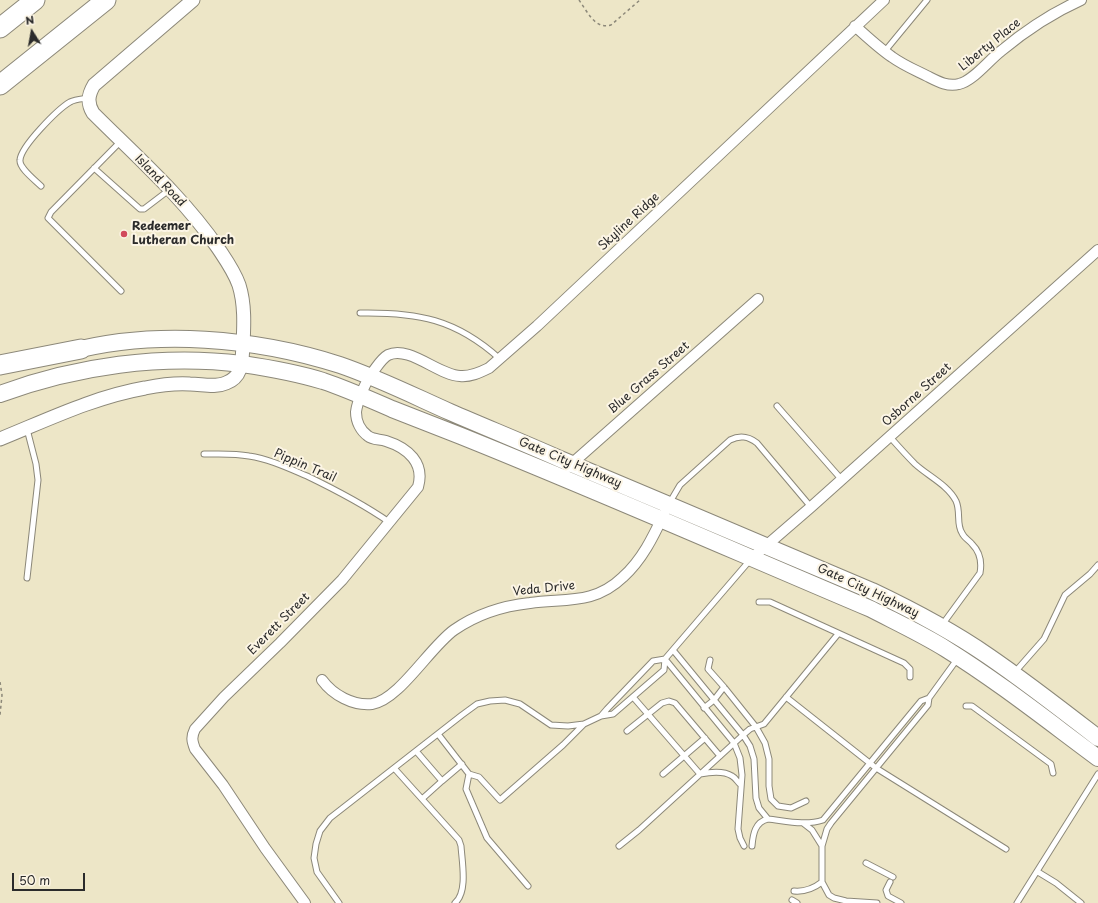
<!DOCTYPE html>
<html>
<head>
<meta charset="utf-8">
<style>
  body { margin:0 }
  #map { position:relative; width:1098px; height:903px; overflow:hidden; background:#ede6c7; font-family:"Playpen Sans",sans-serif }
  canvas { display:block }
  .north { position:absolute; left:12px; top:12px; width:40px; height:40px; -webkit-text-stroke:3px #fcf5e5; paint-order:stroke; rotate:349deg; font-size:11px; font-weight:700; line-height:16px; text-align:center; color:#2b2b2b }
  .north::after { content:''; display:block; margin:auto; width:14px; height:18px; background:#2b2b2b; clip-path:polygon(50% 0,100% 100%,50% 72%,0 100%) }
  .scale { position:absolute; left:12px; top:873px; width:73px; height:18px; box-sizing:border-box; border:2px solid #2b2b2b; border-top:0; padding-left:5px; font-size:12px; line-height:14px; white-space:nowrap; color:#2b2b2b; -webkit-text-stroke:3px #fcf5e5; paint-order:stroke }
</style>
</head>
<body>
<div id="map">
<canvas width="1098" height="903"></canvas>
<div class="north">N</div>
<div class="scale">50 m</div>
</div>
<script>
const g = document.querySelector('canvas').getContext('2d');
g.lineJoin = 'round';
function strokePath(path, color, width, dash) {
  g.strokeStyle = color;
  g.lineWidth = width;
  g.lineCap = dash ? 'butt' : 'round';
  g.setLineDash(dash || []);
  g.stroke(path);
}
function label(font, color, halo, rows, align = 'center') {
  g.font = font + ' "Playpen Sans",sans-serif';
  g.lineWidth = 4;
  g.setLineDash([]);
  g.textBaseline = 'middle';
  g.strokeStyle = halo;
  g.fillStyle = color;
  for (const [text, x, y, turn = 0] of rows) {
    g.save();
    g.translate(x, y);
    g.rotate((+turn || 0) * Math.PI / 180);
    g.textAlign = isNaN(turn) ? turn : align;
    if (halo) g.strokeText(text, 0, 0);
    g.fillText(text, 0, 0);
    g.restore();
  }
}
const service = new Path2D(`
  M885,51l42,-51
  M121,141l-70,71 -3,6 73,73
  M94,168l46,41h4l25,-19
  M41,186c-6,-6 -22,-18 -21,-26 1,-14 38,-51 50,-58 6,-3 12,-3 18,-4
  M360,313c57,-1 96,6 140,46
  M777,406l65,74
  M890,437c8,9 16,18 25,27 13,12 33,21 41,37 5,11 0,23 6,32 2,5 7,7 10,11 8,8 10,18 8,29l-38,52
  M204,454c15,0 30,-1 45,2 20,3 39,12 58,20 29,14 56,28 82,46
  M670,502l10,-17 50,-45c10,-5 18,-4 27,3l54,64
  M27,578l11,-98 -2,-16 -9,-35
  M759,602h11l134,61 6,6v8
  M673,650l70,85 7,11 4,13 2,39 3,10 9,11c18,2 38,7 55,1l98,-119 8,-3
  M665,659l69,84 6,15 2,17 -4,54 2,9 4,8
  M710,660l-2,9 16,18 32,40 9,16 4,16v27l2,13 7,7 13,2 15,-7
  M1015,672l29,-33 21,-44 25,-21 8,-9
  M633,697l67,77c10,-2 23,-4 32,2 4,2 6,7 9,9
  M786,697l90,71 130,81
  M966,706h6l79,58 2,9
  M704,708l10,-8 10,-13
  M601,716l6,-7 46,-48 12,-2 86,-100
  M627,731l35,-28 7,-2 6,2 45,53
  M438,734l31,40 10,3 21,23 63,-55 21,-21
  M416,751l26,30 -20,18
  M394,768l65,72 2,6c1,16 7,46 -6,57
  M469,774l-3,15 21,49 41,48
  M663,774l42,-36
  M442,781l20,-17
  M803,823l9,7 10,16v36l7,13 5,3 12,3 31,2
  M619,846l20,-16 104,-95 7,-6 14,-5 74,-90
  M752,846c1,-12 3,-24 16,-27
  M822,846l5,-17 4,-6 97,-118 1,-7 29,-40
  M866,863l27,14
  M1038,872l18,11 25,20
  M890,882l-4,8 2,6 13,7
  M794,891c11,1 19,-2 28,-9
  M792,900l5,3
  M339,903l-22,-31 -3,-14 2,-14 4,-13 10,-13 132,-103 15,-11 13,-3 15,-1 15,4 31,21 17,1 16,-2 17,-8 12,-2 51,-44 1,-11
  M1017,903l81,-129`);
const minor = new Path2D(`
  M855,26c12,11 24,22 37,31 11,8 23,13 35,19 10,5 20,11 32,8 14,-3 30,-24 42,-33 24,-20 51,-38 80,-51
  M568,467l190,-168
  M752,558l59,-51 287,-257
  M322,680c11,15 31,26 50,24 27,-4 58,-57 82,-74 23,-16 48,-24 76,-27 35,-5 64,2 93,-26 19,-17 30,-40 41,-63
  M305,903l-40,-55 -42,-63 -28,-36c-3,-8 -4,-12 0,-20l29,-32 56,-54 62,-63 76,-93c7,-24 -10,-39 -32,-46 -6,-2 -13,-1 -18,-5 -7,-5 -12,-14 -12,-24 1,-10 10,-31 16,-39 5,-6 9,-14 16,-18 21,-10 50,20 72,21 10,1 19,-3 29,-8l48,-42 347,-326`);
const tertiary = new Path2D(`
  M0,439c47,-19 94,-42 145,-51 15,-3 30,-5 45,-4 12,0 25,4 36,-1 17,-6 16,-23 17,-38 1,-20 2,-41 -4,-60 -5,-14 -13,-25 -21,-37 -35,-51 -82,-92 -125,-135 -6,-10 -5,-18 1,-28l99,-85`);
const primary = new Path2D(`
  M69,352c86,-23 187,-14 271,13 38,13 74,31 110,47 37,16 74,31 110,47 104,44 208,87 312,132 40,19 80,40 116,65 38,26 74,54 110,82
  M0,394c76,-28 161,-40 242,-30 27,4 55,9 81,17 24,8 46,18 69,28 23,9 46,18 69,27 137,55 273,115 410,173 25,13 51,25 75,40 53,33 102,72 152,109`);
const motorway = new Path2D(`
  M0,28l35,-28
  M0,85l106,-85
  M0,365l81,-16`);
strokePath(service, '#8c8879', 7);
strokePath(minor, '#8c8879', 12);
strokePath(tertiary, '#8c8879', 15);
strokePath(primary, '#8c8879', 18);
strokePath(motorway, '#8c8879', 21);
strokePath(new Path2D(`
  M579,0c8,11 16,30 32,25l29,-25
  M0,682l2,13 -2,20`), '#8c8879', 1.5, [3, 3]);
strokePath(service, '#fff', 5);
strokePath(minor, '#fff', 10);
strokePath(tertiary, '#fff', 13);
strokePath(primary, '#fff', 16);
strokePath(motorway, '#fff', 19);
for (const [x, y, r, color] of [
  [124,234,4,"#d1495b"]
]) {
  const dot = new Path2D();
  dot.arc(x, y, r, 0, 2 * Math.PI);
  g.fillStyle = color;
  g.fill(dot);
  strokePath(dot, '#fcf5e5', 1.5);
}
label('12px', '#2b2b2b', '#fcf5e5', [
  ["Liberty Place",990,45,-39],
  ["Island Road",160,181,46],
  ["Skyline Ridge",629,222,-43],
  ["Blue Grass Street",649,378,-41],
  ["Osborne Street",917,395,-42],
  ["Gate City Highway",570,463,23],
  ["Pippin Trail",305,466,23],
  ["Veda Drive",544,589,-6],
  ["Gate City Highway",868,591,25],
  ["Everett Street",279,624,-45]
]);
label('bold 12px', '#2b2b2b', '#fcf5e5', [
  ["Redeemer",132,227],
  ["Lutheran Church",132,241]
], 'left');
</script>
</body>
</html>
